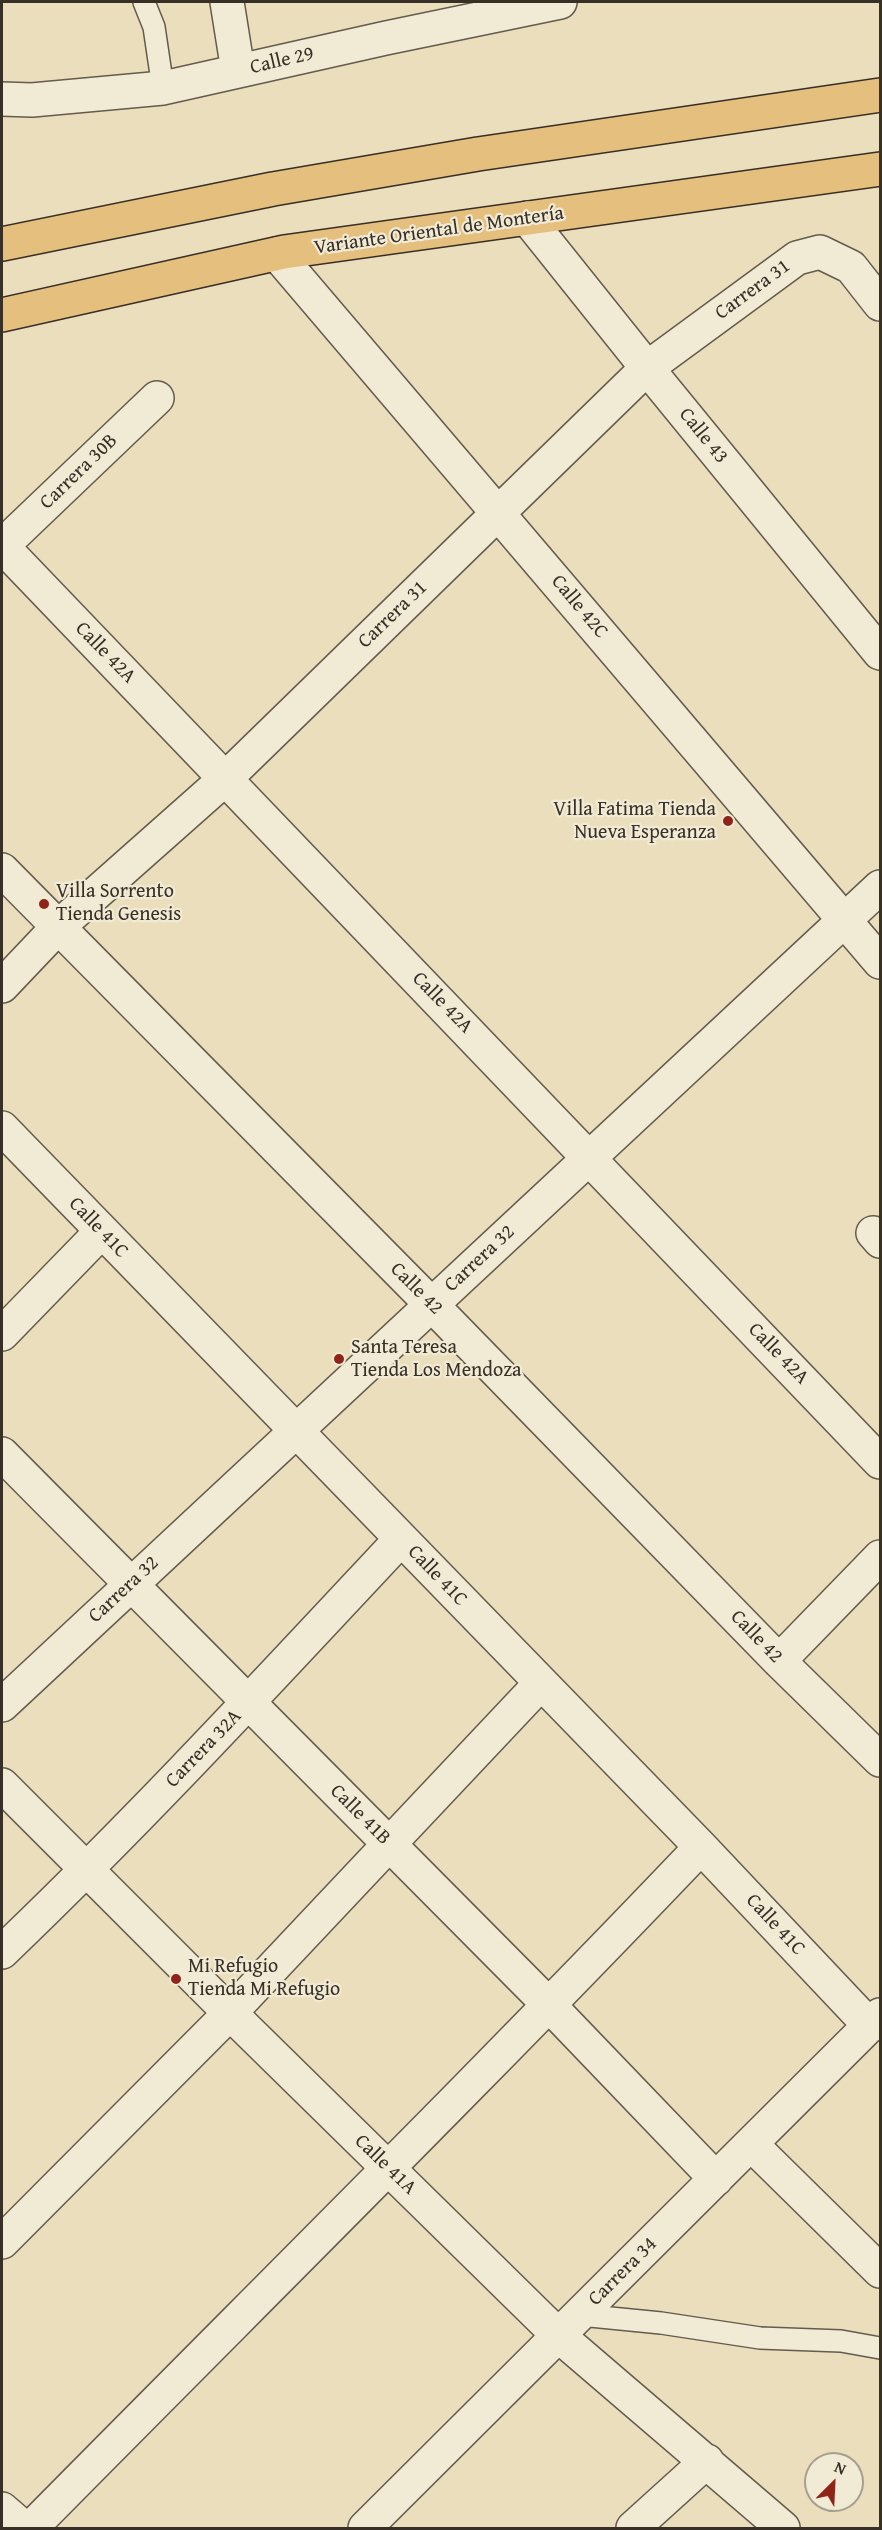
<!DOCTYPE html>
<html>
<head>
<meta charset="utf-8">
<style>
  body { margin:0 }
  #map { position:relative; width:882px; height:2530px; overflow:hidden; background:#eadebd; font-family:"Gentium Book Plus",serif }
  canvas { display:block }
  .frame { position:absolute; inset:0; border:3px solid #382f26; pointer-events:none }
  .north { position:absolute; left:804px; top:2452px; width:60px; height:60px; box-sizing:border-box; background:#f1ead4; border:2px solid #a79f8e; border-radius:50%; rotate:24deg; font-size:16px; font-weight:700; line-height:24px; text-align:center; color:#382f26 }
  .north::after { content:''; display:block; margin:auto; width:21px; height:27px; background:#8f2418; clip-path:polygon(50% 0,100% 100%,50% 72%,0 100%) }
</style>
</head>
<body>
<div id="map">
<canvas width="882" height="2530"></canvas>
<div class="frame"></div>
<div class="north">N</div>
</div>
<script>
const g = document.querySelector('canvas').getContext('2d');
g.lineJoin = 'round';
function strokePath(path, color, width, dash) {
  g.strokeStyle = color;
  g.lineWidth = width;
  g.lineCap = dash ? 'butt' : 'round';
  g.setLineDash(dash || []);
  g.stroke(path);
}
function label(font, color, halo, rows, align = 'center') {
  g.font = font + ' "Gentium Book Plus",serif';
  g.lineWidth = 4.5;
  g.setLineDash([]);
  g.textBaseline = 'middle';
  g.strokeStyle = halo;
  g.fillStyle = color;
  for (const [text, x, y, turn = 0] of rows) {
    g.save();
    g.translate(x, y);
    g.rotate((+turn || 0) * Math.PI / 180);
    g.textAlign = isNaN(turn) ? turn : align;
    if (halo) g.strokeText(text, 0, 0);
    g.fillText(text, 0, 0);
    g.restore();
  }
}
const lane = new Path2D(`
  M144,2l10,25 9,61
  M580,2315l81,8 99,15 81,3 39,7`);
const street = new Path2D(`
  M227,2l11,69
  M2,99l30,1 131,-12 223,-50 174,-36
  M527,218l120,150 233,285
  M277,254l603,708
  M2,546l878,916
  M2,546l155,-148
  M2,870l429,434 348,357 101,99
  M2,986l56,-59 167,-148 422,-411 150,-110 23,-6 31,15 29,37
  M2,1128l699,719 169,179
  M873,1233l7,8
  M2,1334l100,-103
  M2,1454l548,552 166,173
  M779,1661l101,-104
  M2,1705l878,-818
  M2,1785l228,228 329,323 224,192
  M2,1952c138,-132 268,-273 399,-413
  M751,2144l129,127
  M2,2242l228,-229 311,-330
  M2,2509l22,19
  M31,2528c223,-226 450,-450 670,-681
  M365,2528l515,-513
  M633,2528l74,-67`);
const highway = new Path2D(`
  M2,244l271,-55 205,-35 402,-59
  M2,315l282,-63 596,-83`);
strokePath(lane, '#645b4c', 24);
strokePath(street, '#645b4c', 36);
strokePath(highway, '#382f26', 36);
strokePath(lane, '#f1ead4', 21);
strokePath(street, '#f1ead4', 33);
strokePath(highway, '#e5bf7e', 33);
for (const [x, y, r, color] of [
  [728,821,6,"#8f2418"],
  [44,904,6,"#8f2418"],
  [339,1359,6,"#8f2418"],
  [176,1979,6,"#8f2418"]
]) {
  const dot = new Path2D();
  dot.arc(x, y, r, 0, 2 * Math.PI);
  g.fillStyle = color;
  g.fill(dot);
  strokePath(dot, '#f1ead4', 2);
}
label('20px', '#382f26', '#f1ead4', [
  ["Calle 29",282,61,-13],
  ["Variante Oriental de Montería",439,231,-8],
  ["Carrera 31",753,290,-36],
  ["Calle 43",703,436,51],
  ["Carrera 30B",79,472,-44],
  ["Calle 42C",579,607,50],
  ["Carrera 31",393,615,-44],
  ["Calle 42A",105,653,46],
  ["Calle 42A",442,1003,46],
  ["Calle 41C",98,1228,46],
  ["Carrera 32",480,1259,-43],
  ["Calle 42",416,1289,45],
  ["Calle 42A",778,1354,46],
  ["Calle 41C",437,1576,46],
  ["Carrera 32",124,1590,-43],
  ["Calle 42",756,1637,46],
  ["Carrera 32A",204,1749,-46],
  ["Calle 41B",360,1815,45],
  ["Calle 41C",775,1925,47],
  ["Calle 41A",385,2165,44],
  ["Carrera 34",623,2272,-45]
]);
label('20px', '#382f26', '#f1ead4', [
  ["Villa Fatima Tienda",716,810,"right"],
  ["Nueva Esperanza",716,833,"right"],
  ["Villa Sorrento",56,892],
  ["Tienda Genesis",56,915],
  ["Santa Teresa",351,1348],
  ["Tienda Los Mendoza",351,1371],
  ["Mi Refugio",188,1967],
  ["Tienda Mi Refugio",188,1990]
], 'left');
</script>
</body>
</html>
